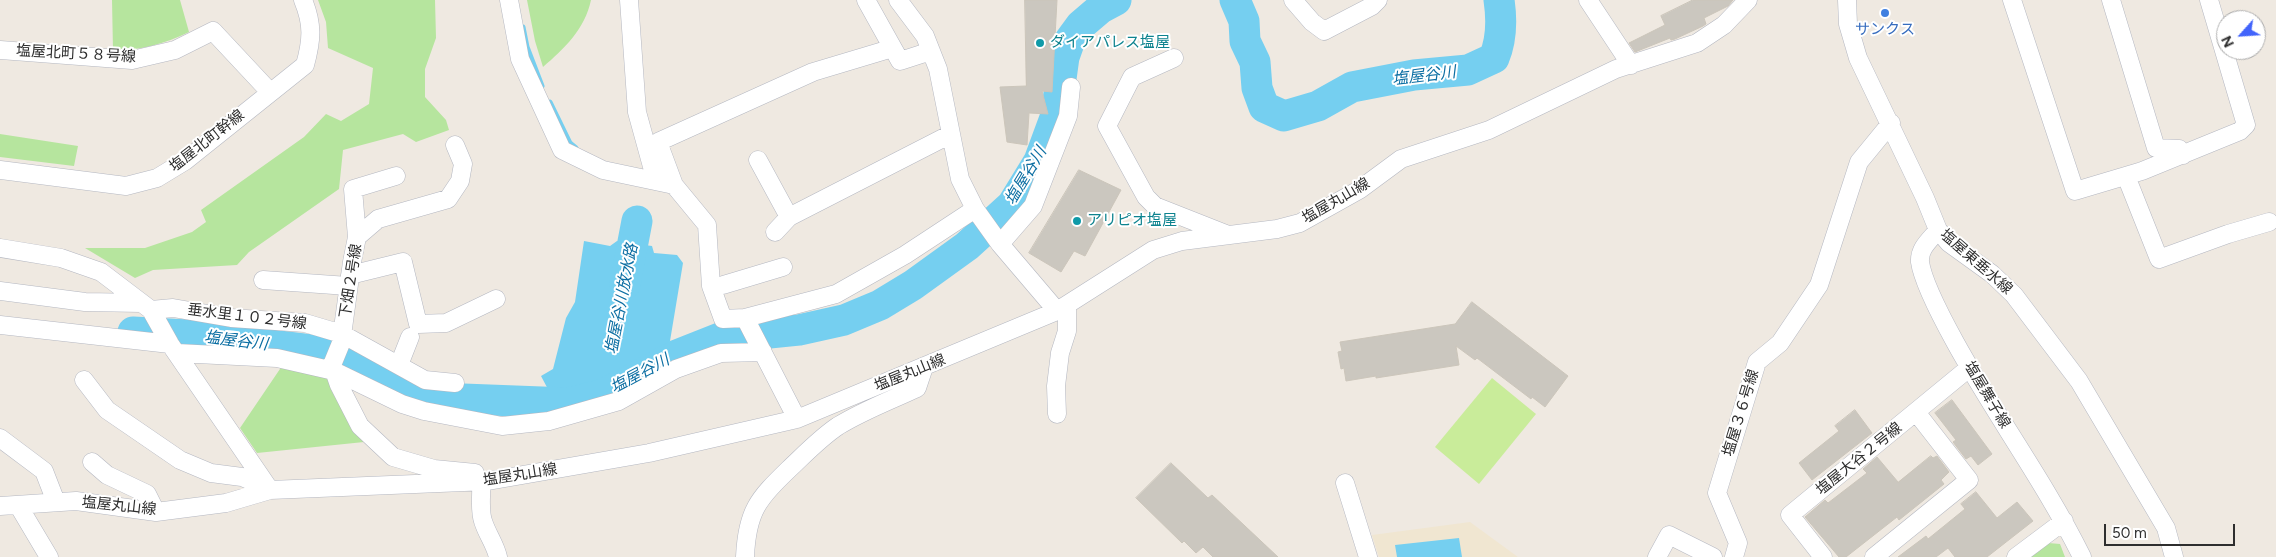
<!DOCTYPE html>
<html>
<head>
<meta charset="utf-8">
<style>
  body { margin:0 }
  #map { position:relative; width:2276px; height:557px; overflow:hidden; background:#efe9e1; font-family:Figtree,sans-serif }
  canvas { display:block }
  .north { position:absolute; left:2216px; top:10px; width:50px; height:50px; box-sizing:border-box; background:#fff; border:1px solid #ababab; border-radius:50%; rotate:244deg; font-size:14px; font-weight:700; line-height:20px; text-align:center; color:#2e2e2e }
  .north::after { content:''; display:block; margin:auto; width:18px; height:22px; background:#4264fb; clip-path:polygon(50% 0,100% 100%,50% 72%,0 100%) }
  .scale { position:absolute; left:2104px; top:524px; width:131px; height:22px; box-sizing:border-box; border:2px solid #2e2e2e; border-top:0; padding-left:6px; font-size:15px; line-height:18px; white-space:nowrap; color:#2e2e2e; -webkit-text-stroke:4px #fff; paint-order:stroke }
</style>
</head>
<body>
<div id="map">
<canvas width="2276" height="557"></canvas>
<div class="north">N</div>
<div class="scale">50 m</div>
</div>
<script>
const g = document.querySelector('canvas').getContext('2d');
g.lineJoin = 'round';
function fill(path, color) {
  g.fillStyle = color;
  g.fill(path, 'evenodd');
}
function strokePath(path, color, width, dash) {
  g.strokeStyle = color;
  g.lineWidth = width;
  g.lineCap = dash ? 'butt' : 'round';
  g.setLineDash(dash || []);
  g.stroke(path);
}
function label(font, color, halo, rows, align = 'center') {
  g.font = font + ' Figtree,"Noto Sans JP",sans-serif';
  g.lineWidth = 4;
  g.setLineDash([]);
  g.textBaseline = 'middle';
  g.strokeStyle = halo;
  g.fillStyle = color;
  for (const [text, x, y, turn = 0] of rows) {
    g.save();
    g.translate(x, y);
    g.rotate((+turn || 0) * Math.PI / 180);
    g.textAlign = isNaN(turn) ? turn : align;
    if (halo) g.strokeText(text, 0, 0);
    g.fillText(text, 0, 0);
    g.restore();
  }
}
fill(new Path2D(`
  M1470,522l48,35h-139l-7,-22z`), '#f0e6d1');
fill(new Path2D(`
  M112,0h68l9,32c-25,12 -48,18 -76,19z
  M318,0h117l1,38 -11,31v28l21,23 3,10 -33,12 -13,-8 -60,16 -4,39 -90,63 -12,13 -84,5 -18,8 -50,-30h60l47,-16 14,-10 -5,-12 103,-73 22,-23 15,7 28,-17 4,-36 -45,-20 -2,-26z
  M527,0h64c-6,29 -27,49 -48,67l-8,-26z
  M0,134l78,12 -4,20 -74,-9z
  M282,366l44,8 24,49 14,19 -107,11 -17,-25z
  M2048,543l12,1 5,13h-34z`), '#b6e59e');
fill(new Path2D(`
  M1492,378l44,36 -57,70 -44,-37z`), '#c9ec9a');
fill(new Path2D(`
  M584,241l26,5 7,-5 35,5 2,7 23,2 6,8 -14,84 -75,40 -44,6 -9,-17 12,-7 13,-51 9,-16z
  M1459,538l3,19h-65l-2,-12z`), '#75cff0');
strokePath(new Path2D(`
  M523,27l4,20 15,39
  M550,102l20,41 6,5`), '#75cff0', 5);
strokePath(new Path2D(`
  M1235,0l9,21 1,20 10,21 2,26 7,19 20,9 34,-10 34,-19 62,-12 54,-5 26,-12c8,-19 8,-38 5,-58
  M625,284l12,-63
  M133,332l55,3 140,17 51,24 58,22 131,5 36,-9 73,-39 43,-17 79,-8 45,-10 36,-15 33,-20 54,-39 45,-41 27,-44 17,-46 8,-58 6,-17 11,-15 20,-17 15,-8`), '#75cff0', 31);
const building = new Path2D(`
  M1025,0h32l-5,92 -10,-1 6,23 -19,-1 -2,32 -20,-3 -7,-55 26,-1z
  M1693,0h40l-5,6 -24,12 2,6 -3,2 -28,13 -4,1 -1,-2 -35,14 -6,-9 36,-18 -4,-9z
  M1079,170l42,20 -36,66 -11,-5 -13,21 -32,-19z
  M1472,302l96,74 -23,31 -13,-10 -1,2 -54,-41 -2,2 -19,-14 3,19 -83,13v-2l-30,5 -2,-13 -3,1 -3,-17 4,-1 -2,-9 115,-18z
  M1952,400l40,54 -14,11 -7,-9 -5,3 -13,-17 3,-2 -21,-27z
  M1855,410l17,23 -60,47 -13,-17 40,-32 -4,-5z
  M1931,456l2,2 4,-2 12,16 -8,8 3,4 -45,36 -2,-3 -51,40h-7l-34,-40 20,-17 3,3 39,-30 -4,-4 14,-12 21,25z
  M1171,463l37,35 4,-3 66,62h-65l-10,-10 -7,6 -12,-12 -2,2 -46,-45z
  M1976,492l21,26 20,-16 16,19 -46,36h-32l-7,-9 -12,9h-38l28,-21 2,3 37,-30 -4,-5z`);
fill(building, '#cbc7bf');
strokePath(building, '#cbc5ba', 1);
const minor = new Path2D(`
  M509,0l11,59 42,91 41,20 71,15
  M629,0l8,112 19,69
  M866,0l34,61 31,-10
  M898,0l27,36 13,33 22,110 15,30 25,35 57,67
  M1293,0l19,22 12,9 48,-25 6,-6
  M1588,0l43,65
  M1847,0l1,24 10,34 67,140 13,32 11,13 43,31 22,21 65,86 87,147 8,29
  M2012,0l63,191 67,-20 98,-40 6,-6 -37,-125
  M2111,0l45,148 23,1 4,6
  M0,50l132,10 43,-10 38,-19 57,61
  M1174,58l-42,19 -25,49 39,71 9,9 71,28
  M455,145l8,19 -3,17 -12,18 -70,20 -21,18 -5,25 -11,81 -9,22 7,20 21,41 33,31 41,12 41,4
  M758,160l31,57 162,-83
  M0,170l126,16 31,-8 28,-17 120,-96c7,-25 8,-41 -2,-65
  M2126,176l33,83 69,-25 41,-12
  M1938,230c-8,10 -19,18 -18,32 3,21 24,60 35,80 40,73 90,140 127,215
  M775,232l14,-15
  M357,237l-4,-48 43,-13
  M1000,244l33,-38 35,-90 3,-29
  M0,248l61,10 40,14 50,38 19,34 100,146
  M350,275l53,-13 15,62 28,-1 50,-24
  M263,280l85,6
  M723,285l60,-18
  M0,291l85,11 57,1
  M151,310l22,-2 58,10 74,5 37,11 83,46 30,3
  M745,318l91,-24 69,-39 70,-46
  M0,325l170,19
  M177,353l100,5 57,13 68,33 22,7 78,15 47,-5 70,-20 57,-32 45,-16 42,-1
  M399,365l11,-28
  M84,380l23,30 73,50 31,13 31,4 28,12
  M1057,414l-1,-28 4,-33 7,-22v-26
  M797,419l-52,-101 -22,1 -12,-33 -4,-61 -33,-40 -16,-43 155,-70 80,-24
  M0,438l44,33 12,31
  M92,462l15,13 40,19 9,18
  M481,481c1,13 -2,28 2,40 4,13 12,23 15,36
  M1345,483l23,74
  M18,505l31,52
  M0,506l76,-5 80,11 70,-9 44,-13 218,-9 161,-28 148,-34 260,-108 96,-61 29,-9 95,-12 23,-6 59,-33 42,-31 88,-29 127,-61 81,-26 27,-18 24,-25
  M745,557c2,-46 13,-58 44,-88 16,-15 31,-31 49,-43 24,-15 53,-26 79,-38l7,-21
  M1657,557l12,-22 44,22
  M1734,557l4,-14 -21,-50 40,-131 23,-19 39,-58 40,-123 32,-39
  M1823,557l-33,-42 179,-147
  M1874,557l95,-77 -53,-68
  M2016,557l48,-36`);
strokePath(minor, '#b4b7c1', 19);
strokePath(minor, '#fff', 18);
for (const [x, y, r, color] of [
  [1885,13,5,"#3f7fe0"],
  [1040,43,5,"#0f9aa8"],
  [1077,221,5,"#0f9aa8"]
]) {
  const dot = new Path2D();
  dot.arc(x, y, r, 0, 2 * Math.PI);
  g.fillStyle = color;
  g.fill(dot);
  strokePath(dot, '#fff', 2);
}
label('15px', '#366cbe', '#fff', [
  ["サンクス",1885,30]
]);
label('15px', '#0d838f', '#fff', [
  ["ダイアパレス塩屋",1050,43],
  ["アリピオ塩屋",1087,221]
], 'left');
label('15px', '#2e2e2e', '#fff', [
  ["塩屋北町５８号線",76,54,3],
  ["塩屋北町幹線",207,141,-38],
  ["塩屋丸山線",1336,201,-30],
  ["塩屋東垂水線",1976,262,41],
  ["下畑２号線",351,281,-81],
  ["垂水里１０２号線",247,317,7],
  ["塩屋丸山線",910,373,-22],
  ["塩屋舞子線",1987,395,59],
  ["塩屋３６号線",1741,413,-73],
  ["塩屋大谷２号線",1859,459,-39],
  ["塩屋丸山線",520,475,-9],
  ["塩屋丸山線",119,506,6]
]);
label('italic 16px', '#0d6fa3', '#fff', [
  ["塩屋谷川",1424,76,-7],
  ["塩屋谷川",1026,176,-59],
  ["塩屋谷川放水路",622,299,-79],
  ["塩屋谷川",236,341,7],
  ["塩屋谷川",640,374,-28]
]);
</script>
</body>
</html>
